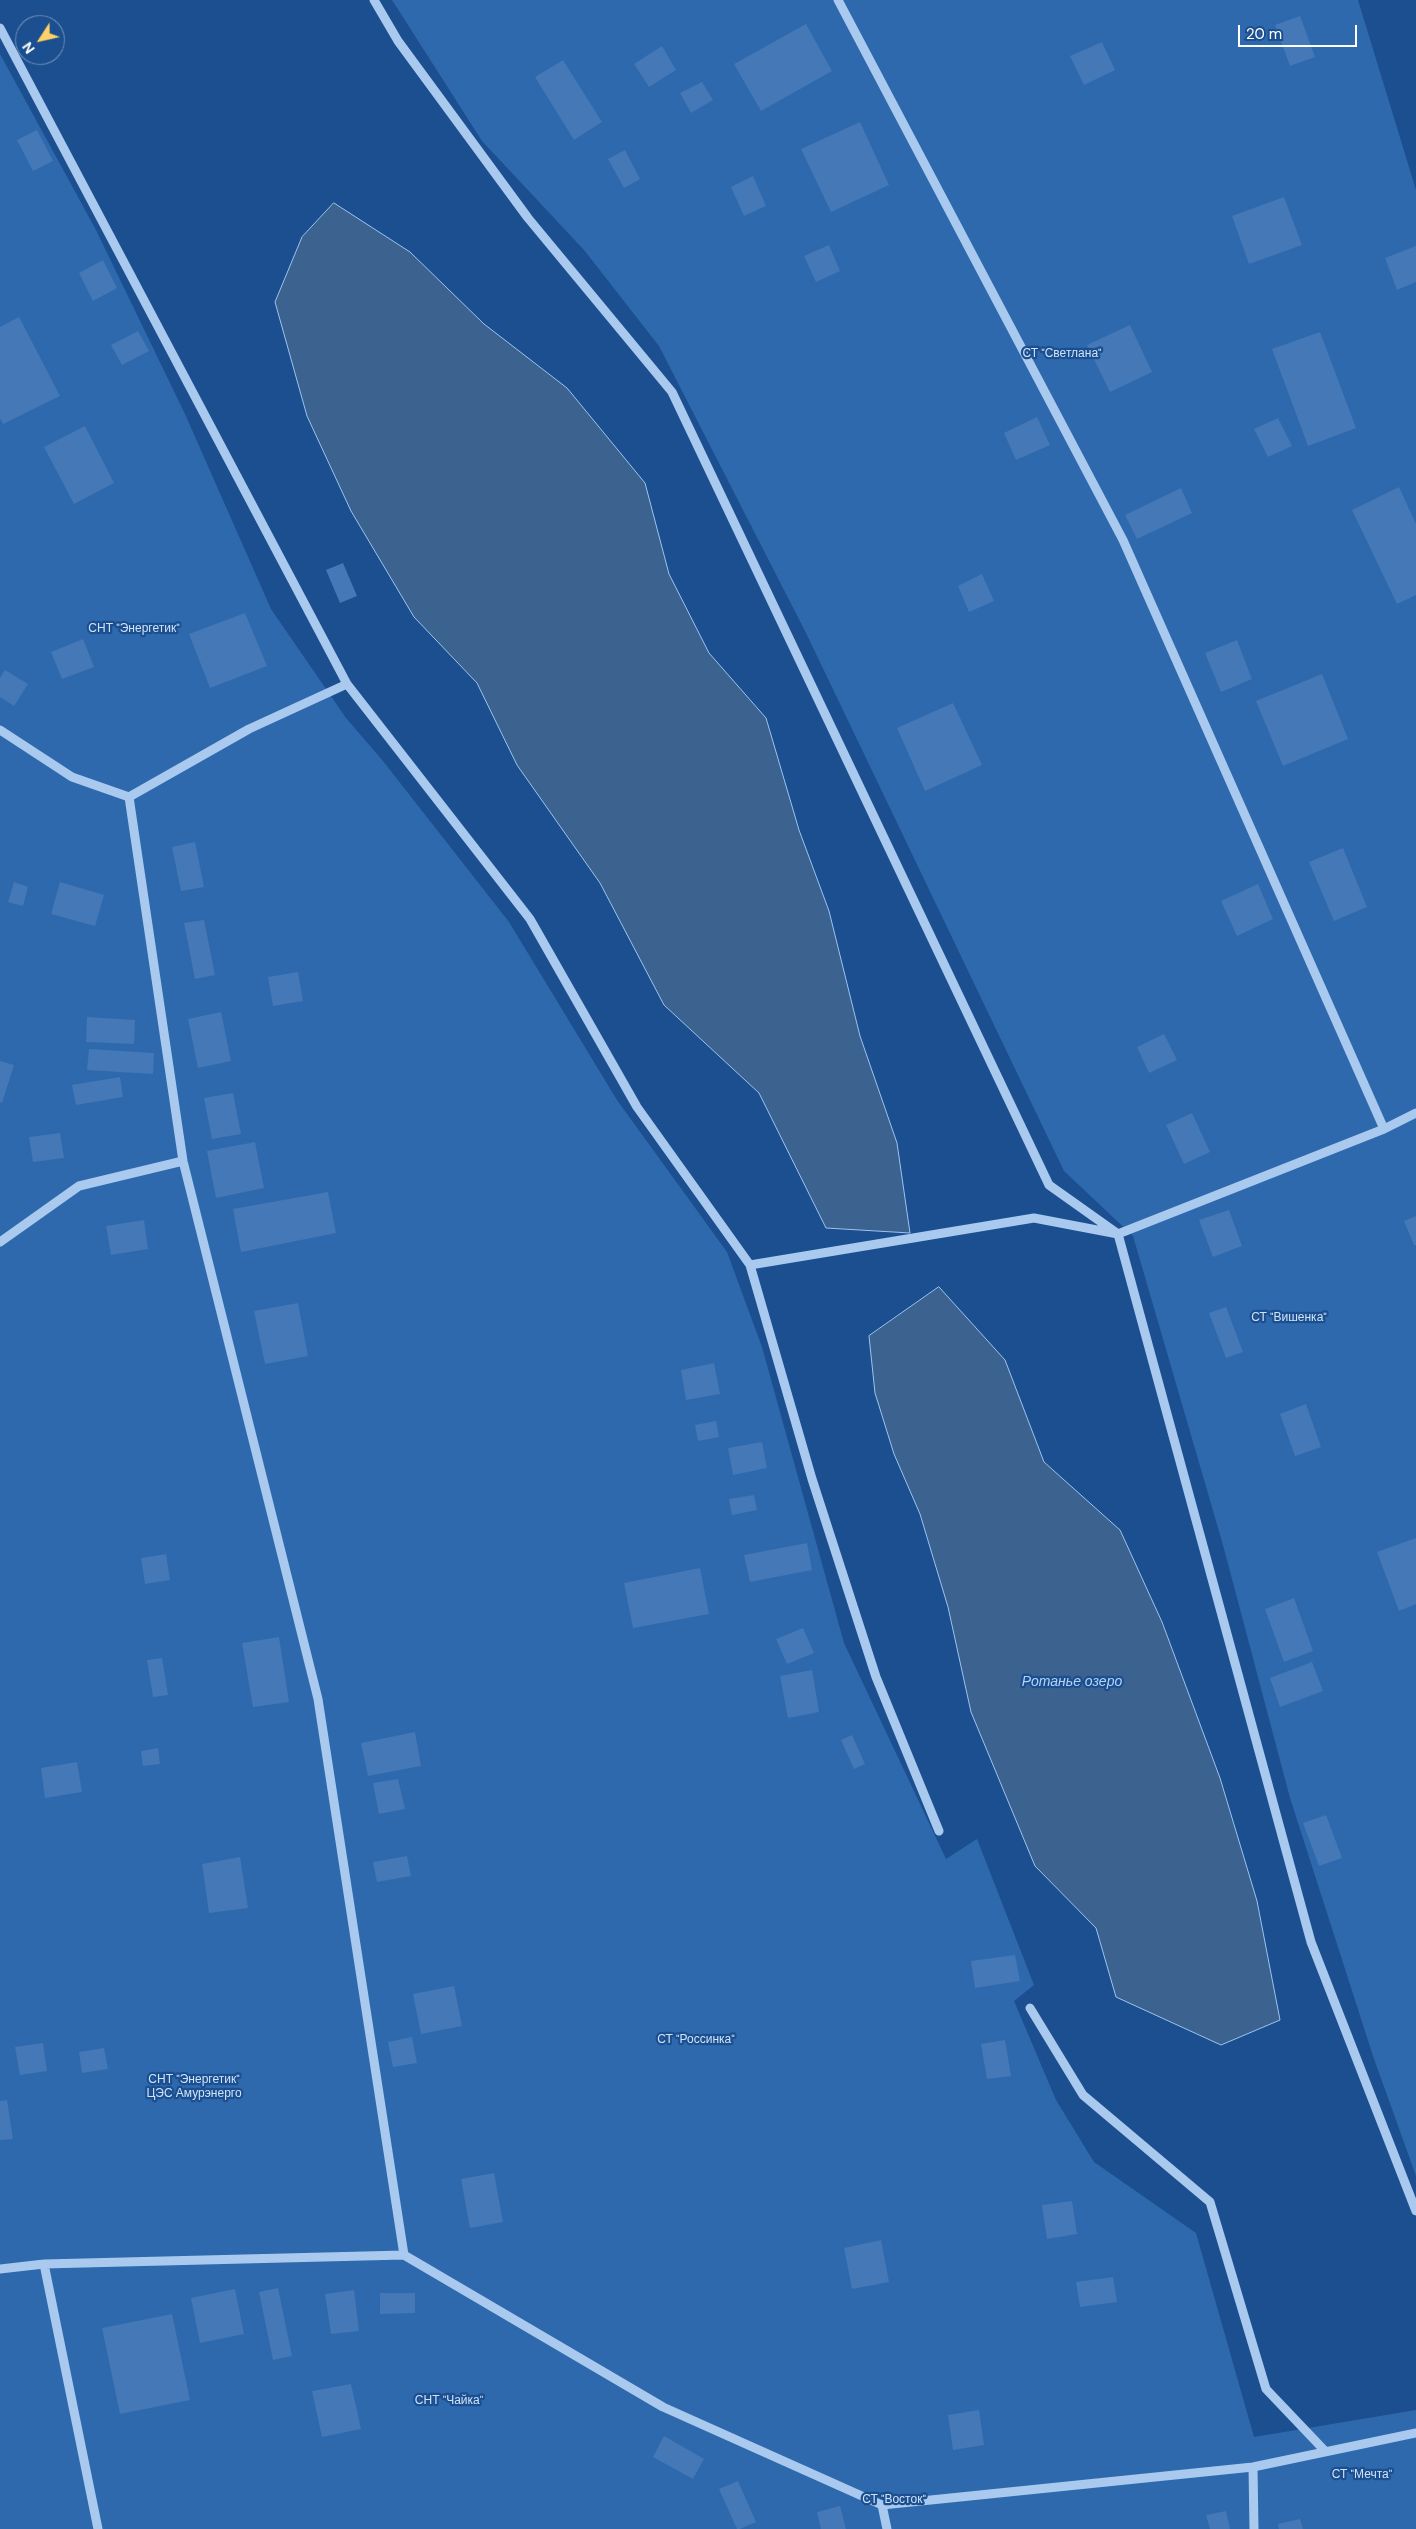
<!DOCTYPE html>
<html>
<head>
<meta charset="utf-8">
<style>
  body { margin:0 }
  #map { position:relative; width:1416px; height:2529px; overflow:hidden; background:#1b4f8f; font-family:"DM Sans",sans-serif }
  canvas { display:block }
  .north { position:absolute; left:15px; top:15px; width:50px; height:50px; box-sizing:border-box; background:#1b4f8f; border:1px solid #7695bc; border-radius:50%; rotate:235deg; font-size:14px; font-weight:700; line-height:20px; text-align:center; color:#fff }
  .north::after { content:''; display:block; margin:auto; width:18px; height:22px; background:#ffd166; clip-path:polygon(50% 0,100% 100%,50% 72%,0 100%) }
  .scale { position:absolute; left:1238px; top:25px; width:119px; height:22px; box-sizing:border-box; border:2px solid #fff; border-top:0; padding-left:6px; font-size:15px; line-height:18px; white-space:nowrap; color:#fff; -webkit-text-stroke:4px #1b4f8f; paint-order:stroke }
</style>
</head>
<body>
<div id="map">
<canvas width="1416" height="2529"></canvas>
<div class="north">N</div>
<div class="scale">20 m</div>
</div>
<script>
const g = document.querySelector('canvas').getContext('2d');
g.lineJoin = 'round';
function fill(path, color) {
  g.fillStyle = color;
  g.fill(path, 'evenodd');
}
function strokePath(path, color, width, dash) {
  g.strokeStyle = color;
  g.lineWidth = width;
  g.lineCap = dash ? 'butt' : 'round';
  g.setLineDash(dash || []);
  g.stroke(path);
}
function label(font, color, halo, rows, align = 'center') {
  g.font = font + ' "DM Sans",sans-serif';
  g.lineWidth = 4.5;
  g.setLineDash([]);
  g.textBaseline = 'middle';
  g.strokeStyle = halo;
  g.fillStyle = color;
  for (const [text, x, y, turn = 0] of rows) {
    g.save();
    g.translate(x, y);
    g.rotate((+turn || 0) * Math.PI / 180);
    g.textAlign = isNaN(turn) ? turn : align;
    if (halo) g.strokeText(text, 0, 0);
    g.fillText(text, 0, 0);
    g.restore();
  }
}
fill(new Path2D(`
  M392,0h966l58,190v1986l-43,-120 -83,-258 -67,-253 -90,-309 -69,-65 -258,-538 -147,-287 -75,-96 -102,-109z
  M0,54l96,176 89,184 86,195 75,109 37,43 126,161 108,178 110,152 35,95 82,296 102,216 31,-20 57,146 -20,16 42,99 38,62 102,71 58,204 162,-27v119h-1416z`), '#2e69ad');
const water = new Path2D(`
  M334,203l76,49 74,72 83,64 78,95 24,91 40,79 57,65 33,112 30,81 31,125 37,107 13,90 -84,-5 -67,-135 -95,-88 -64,-122 -83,-118 -40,-82 -63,-66 -63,-106 -44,-95 -32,-114 27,-65z
  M939,1287l66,73 39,102 76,68 42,92 58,156 37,123 23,119 -59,25 -105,-48 -20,-69 -61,-62 -64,-154 -23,-105 -28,-93 -26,-60 -19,-61 -6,-57z`);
fill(water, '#3c6290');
strokePath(water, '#9cc4f0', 1);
fill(new Path2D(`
  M1300,16l15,41 -25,9 -15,-41z
  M806,24l26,47 -71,40 -27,-47z
  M1102,42l13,28 -31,15 -14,-29z
  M662,46l14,24 -27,17 -15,-23z
  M563,60l39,62 -28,18 -39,-63z
  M702,82l11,18 -22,13 -11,-20z
  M860,122l29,63 -58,27 -30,-63z
  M37,130l16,31 -20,10 -16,-31z
  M625,150l15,29 -16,9 -16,-29z
  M753,176l13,30 -22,10 -13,-29z
  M1284,197l18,48 -53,19 -17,-48z
  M829,245l11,26 -24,11 -12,-26z
  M1416,246v36l-19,8 -12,-32z
  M103,260l14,28 -24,13 -14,-28z
  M19,317l41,79 -57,28 -3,-6v-91z
  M1130,325l22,47 -42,20 -23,-47z
  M138,331l11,20 -27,14 -11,-20z
  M1320,332l36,96 -48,18 -36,-97z
  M1037,417l13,28 -34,15 -12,-27z
  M1278,418l14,28 -24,11 -14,-28z
  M85,426l29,57 -40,21 -30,-57z
  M1399,487l17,37v71l-19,9 -45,-94z
  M1181,488l11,25 -55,26 -12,-24z
  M343,563l14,33 -17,7 -14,-33z
  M982,574l12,27 -25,11 -11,-26z
  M245,613l22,53 -57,22 -21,-54z
  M83,639l11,28 -32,12 -11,-27z
  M1237,640l15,39 -31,13 -16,-39z
  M5,670l23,14 -14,22 -14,-9v-19z
  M1322,674l26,65 -65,27 -27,-65z
  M953,703l29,62 -57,26 -28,-63z
  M195,842l9,45 -23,4 -9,-44z
  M1343,848l24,59 -33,14 -25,-59z
  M14,882l14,5 -5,19 -15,-4z
  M60,882l44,13 -9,31 -44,-12z
  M1258,884l15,35 -36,17 -16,-35z
  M204,920l11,55 -20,4 -11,-56z
  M298,972l5,29 -30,5 -5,-29z
  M221,1012l10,49 -33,7 -10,-49z
  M87,1017l48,3 -1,24 -48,-2z
  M1164,1034l13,26 -28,13 -12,-26z
  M89,1049l65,4 -1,21 -66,-4z
  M0,1061l14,4 -12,38 -2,-1z
  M120,1077l3,20 -47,8 -4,-20z
  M233,1093l8,41 -29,5 -8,-41z
  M1192,1113l18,39 -26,12 -18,-39z
  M60,1133l4,25 -31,4 -4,-25z
  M255,1142l9,46 -48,10 -9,-47z
  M328,1192l8,41 -95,19 -8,-43z
  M1229,1210l13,36 -29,11 -14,-37z
  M1416,1216v29h-2l-10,-24z
  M144,1220l4,29 -37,6 -5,-29z
  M298,1303l10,53 -43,8 -11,-53z
  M1226,1307l17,45 -17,6 -17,-45z
  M714,1363l6,31 -34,6 -5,-30z
  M1306,1404l15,43 -26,9 -15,-42z
  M716,1421l3,16 -21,4 -3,-16z
  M762,1442l5,26 -34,7 -5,-27z
  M754,1495l3,15 -25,5 -3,-16z
  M1416,1538v66l-17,7 -22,-59z
  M807,1543l5,27 -62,12 -6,-27z
  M166,1554l4,26 -25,4 -4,-26z
  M700,1568l9,46 -76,14 -9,-45z
  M1294,1598l19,53 -29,11 -19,-53z
  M803,1628l11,25 -27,11 -11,-25z
  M279,1637l10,65 -36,5 -11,-64z
  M162,1658l6,37 -15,2 -6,-37z
  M1312,1662l11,29 -43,16 -10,-29z
  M812,1670l7,42 -31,6 -8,-42z
  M415,1732l6,34 -53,10 -7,-33z
  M852,1735l13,29 -11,5 -13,-29z
  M158,1748l2,16 -17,2 -2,-15z
  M77,1762l5,30 -37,6 -4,-30z
  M398,1779l7,30 -26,5 -6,-31z
  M1326,1815l16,43 -23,8 -16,-43z
  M407,1856l4,20 -34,6 -4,-20z
  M240,1857l8,51 -39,5 -7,-49z
  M1015,1955l5,26 -45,7 -4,-27z
  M454,1986l8,40 -41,8 -8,-40z
  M412,2037l5,26 -24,4 -5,-25z
  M1005,2040l6,36 -24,3 -6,-35z
  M43,2043l4,28 -27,4 -5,-28z
  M104,2048l4,21 -26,4 -3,-21z
  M7,2100l6,39 -13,1v-39z
  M494,2173l9,49 -33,6 -9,-49z
  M1072,2201l5,33 -30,5 -5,-34z
  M881,2240l8,42 -37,7 -8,-41z
  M1113,2277l4,25 -37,5 -4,-25z
  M278,2288l14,68 -19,4 -14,-68z
  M235,2289l9,45 -44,9 -9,-45z
  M354,2290l5,41 -28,3 -6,-40z
  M380,2293h35v20l-35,1z
  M172,2314l18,86 -70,14 -18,-86z
  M351,2384l10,45 -39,8 -10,-46z
  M979,2410l5,35 -31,5 -5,-35z
  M664,2436l40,23 -11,20 -40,-22z
  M738,2481l18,41 -16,7h-3l-18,-40z
  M840,2506l6,23h-25l-4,-17z
  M1226,2511l4,18h-20l-4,-14z
  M1300,2519l3,10h-24l-1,-5z`), '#4478b7');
strokePath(new Path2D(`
  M374,0l24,41 130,177 144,174 377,793 69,49 193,708 105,269
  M838,0l285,540 261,589
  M0,28l347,656 183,235 107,188 113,158 284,-47 84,16 266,-105 32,-16
  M347,684l-98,45 -120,68 54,364 135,538 86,556
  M0,730l72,47 57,20
  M0,1242l79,-56 104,-25
  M750,1265l62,214 64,198 63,154
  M1030,2008l53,87 127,107 56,187 59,62
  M44,2264l54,265
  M0,2269l44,-5 360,-9 259,152 219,98 371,-38 163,-34
  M1253,2467l1,62
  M882,2505l5,24`), '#a9c9ee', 9);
label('12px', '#cfe3fa', '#1b4f8f', [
  ["СТ \"Светлана\"",1062,354],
  ["СНТ \"Энергетик\"",134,629],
  ["СТ \"Вишенка\"",1289,1318],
  ["СТ \"Россинка\"",696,2040],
  ["СНТ \"Энергетик\"",194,2080],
  ["ЦЭС Амурэнерго",194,2094],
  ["СНТ \"Чайка\"",449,2401],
  ["СТ \"Мечта\"",1362,2475],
  ["СТ \"Восток\"",894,2500]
]);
label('italic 14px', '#b5d3f5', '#1b4f8f', [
  ["Ротанье озеро",1072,1682]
]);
</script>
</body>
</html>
